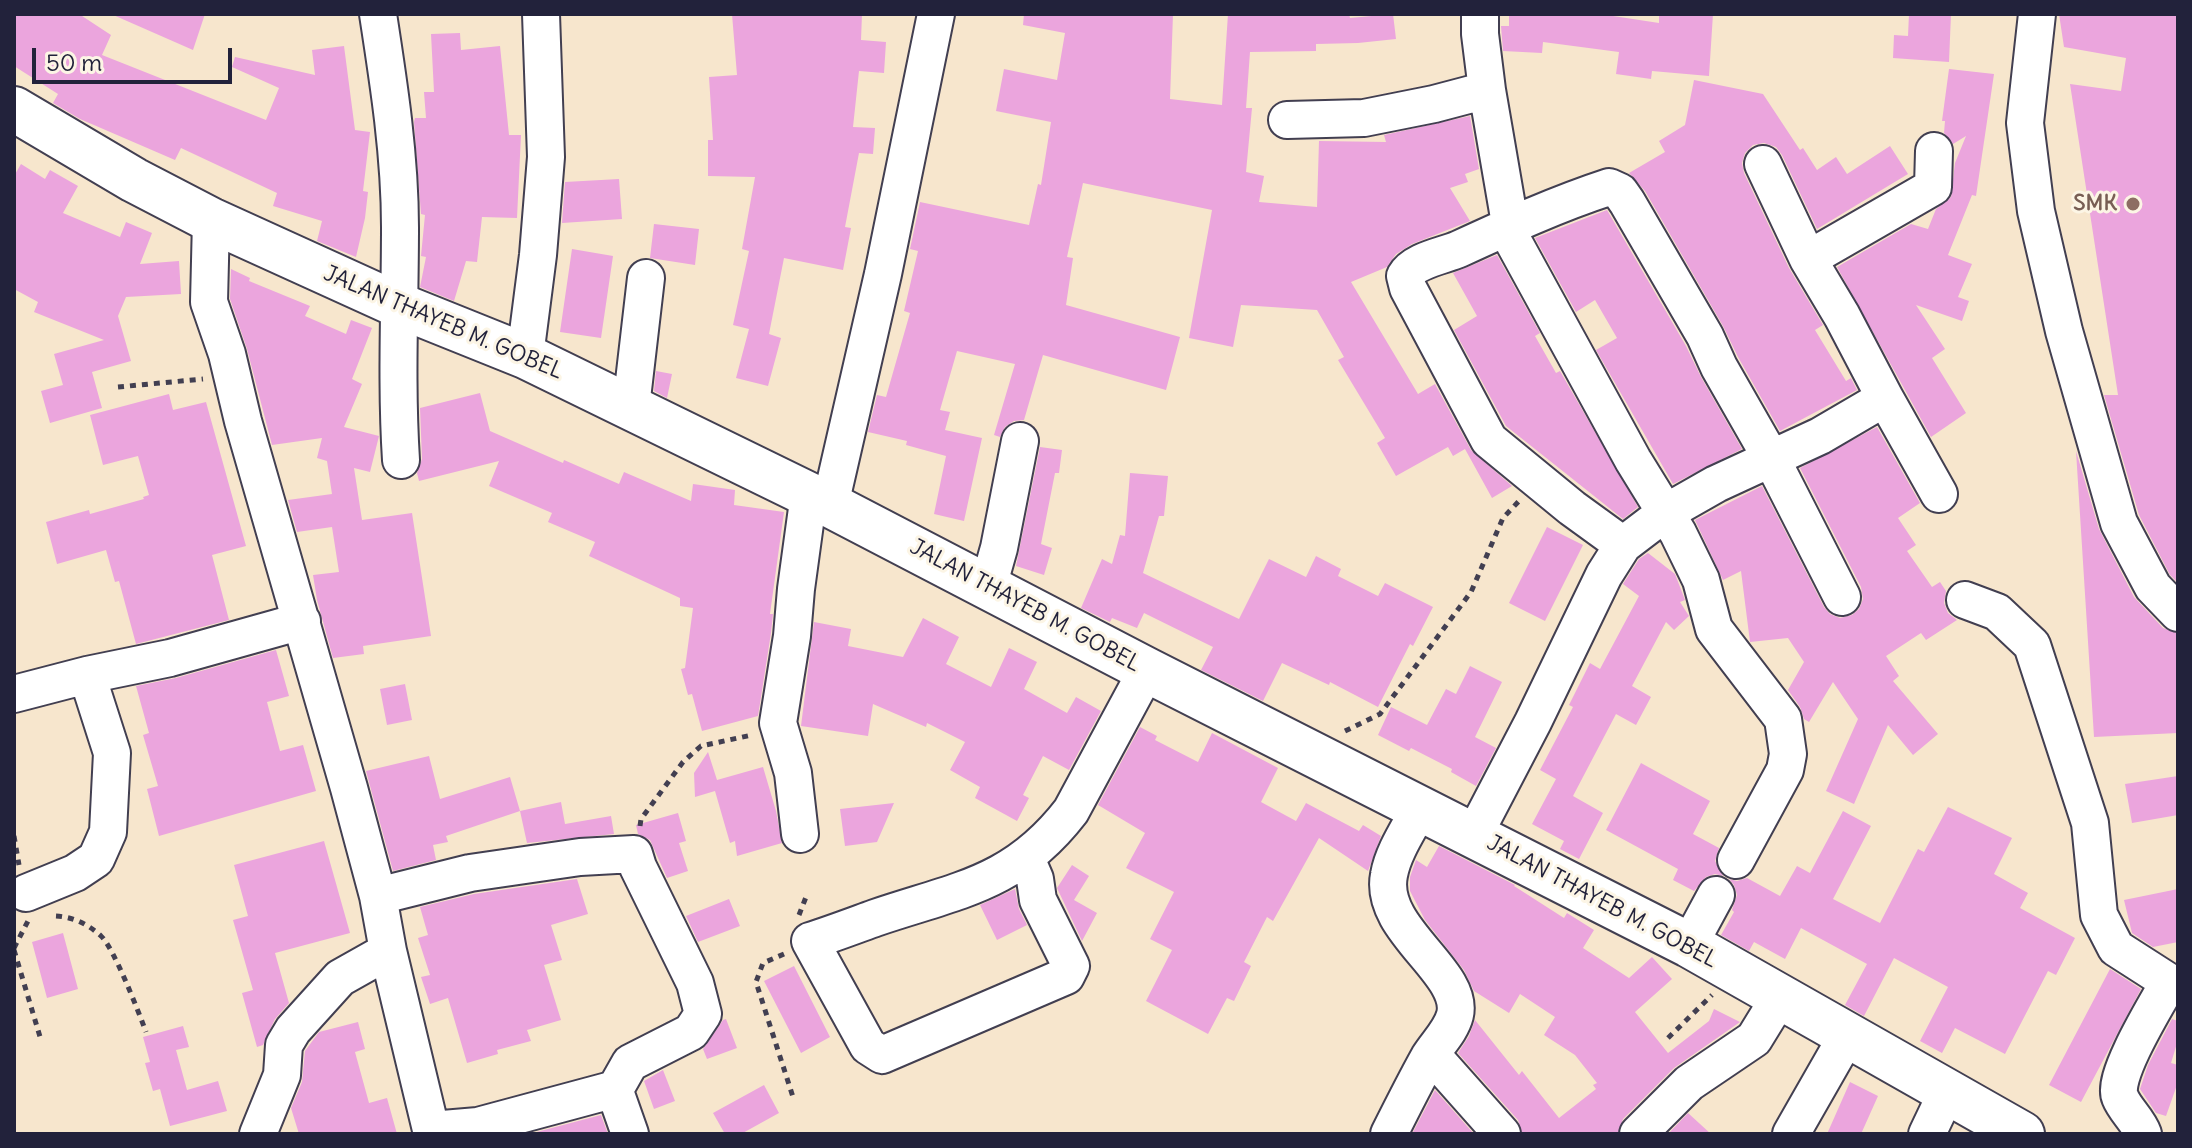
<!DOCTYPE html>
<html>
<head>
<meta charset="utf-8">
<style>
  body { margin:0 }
  #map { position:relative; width:2192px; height:1148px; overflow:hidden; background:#f7e6cd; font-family:Delius,sans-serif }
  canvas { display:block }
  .frame { position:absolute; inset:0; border:16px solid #22223b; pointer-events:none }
  .scale { position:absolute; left:32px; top:48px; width:200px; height:36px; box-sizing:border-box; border:4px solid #22223b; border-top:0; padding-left:10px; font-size:24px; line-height:28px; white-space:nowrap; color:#22223b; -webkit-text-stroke:6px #fcf5e5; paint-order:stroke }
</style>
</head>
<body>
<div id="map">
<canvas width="2192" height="1148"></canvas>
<div class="frame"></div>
<div class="scale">50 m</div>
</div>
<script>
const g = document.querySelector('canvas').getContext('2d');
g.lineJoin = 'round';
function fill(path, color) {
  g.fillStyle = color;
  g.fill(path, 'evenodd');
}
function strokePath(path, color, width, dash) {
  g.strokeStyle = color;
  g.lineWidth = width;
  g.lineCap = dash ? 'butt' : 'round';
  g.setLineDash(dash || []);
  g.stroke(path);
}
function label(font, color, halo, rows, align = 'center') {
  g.font = font + ' Delius,sans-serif';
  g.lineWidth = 6;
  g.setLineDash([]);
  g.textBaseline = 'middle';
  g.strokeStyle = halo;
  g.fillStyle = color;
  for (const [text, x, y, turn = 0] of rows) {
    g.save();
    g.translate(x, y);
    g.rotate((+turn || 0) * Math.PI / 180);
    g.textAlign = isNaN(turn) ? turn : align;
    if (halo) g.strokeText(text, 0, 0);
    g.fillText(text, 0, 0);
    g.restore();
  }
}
fill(new Path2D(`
  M14,14h65l32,21 -9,20 164,65 13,-32 -47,-21 3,-10 80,18 -3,-25 32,-4 11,84 15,2 -7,59 5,1 -3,26 -9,39 -39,-16 5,-20 -49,-15 4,-13 -96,-45 -6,12 -95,-41 -27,-16 5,-9 -44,-28z
  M111,14h94l-12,36z
  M732,14h130l-1,26 25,2 -2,31 -25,-2 -6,56 22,1 -2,26 -14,-1 -14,74 6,1 -8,42 -59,-12 -15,76 12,4 -13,48 -32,-8 13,-49 -16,-4 16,-74 -7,-2 13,-72 -47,-1v-36h5l-4,-63 28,-2z
  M1024,14h149l-3,85 52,6 6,-91h121l1,4 43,-4 3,25 -38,4 -42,1v7l-66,1 -4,56h6l-6,64 18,4 -5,26 58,5 2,-66 67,1 -2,-7 86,-19 9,53 -14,5 3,8 -18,6 20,33 -58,23 -16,10 -9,13 -36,15 67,112 17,-10 36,66 41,36 -20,12 -27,-49 -12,7 -5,-9 -52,29 -19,-33 8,-5 -47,-78 6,-3 -27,-47 -76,-5 -8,42 -44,-9 23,-128 -129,-27 -16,74 6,1 -7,47 114,32 -14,53 -123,-35 -19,65 -10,1 -9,6 -5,10 -6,-2 21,-71 -58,-13 -17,59 10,2 -5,18 37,8 -18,83 -30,-7 12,-58 -40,-11 1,-4 -39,-9 9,-37 9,2 24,-84 -6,-2 14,-60 -8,-2 10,-47 109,23 9,-41 3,1 10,-63 -55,-11 8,-42 53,11 8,-47 -42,-8z
  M1509,14h91l59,9v-9h54l-4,62 -57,-5 -1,8 -35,-5 3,-22 -76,-10 -1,11 -39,-2 -2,-25h8z
  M1909,14h42l-2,48 -56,-4 1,-23 14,1z
  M2059,14h119v569l-8,-8 -31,-60 -35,-120h14l-48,-311 51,7 5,-33 -62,-11z
  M460,33l1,17 39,-4 9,89h12l-4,83 -35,-1 -5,45 -11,-1 -12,40 -34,-14 6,-30 -5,-1 4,-41 -4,-1 -7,-92 1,-4h11l-2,-26h10l-3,-58z
  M1949,69l45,5 -18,122 -4,-1 -24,60 24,9 -14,33 11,4 -7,20 -46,-16 29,44 -13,9 34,55 -35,24 -94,-170 74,-43 17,5 8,-20 15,-12 4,-34 11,-27 -13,8 -9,-11 1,-12h-3z
  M1694,80l69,14 37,56 3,-2 14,22 19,-13 11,17 43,-28 18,28 -91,55 -35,-74 -6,-8 -12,-4 -11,2 -8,8 -3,10 2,10 45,95 34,57 -8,5 31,51 5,-3 6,12 -77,41 -42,-74 -15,-31 -78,-135 -16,-18 36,-21 -6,-11 26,-16z
  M21,164l24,15 5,-9 28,16 -15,27 57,24 6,-15 26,11 -12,31 39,-3 2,33 -55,3 -8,19 13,45 -39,11 10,36 -52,15 -9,-32 22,-6 -9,-31 50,-14 -70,-28 4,-10 -24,-13v-113z
  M619,179l3,40 -60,4 3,-41z
  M1607,210l79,136 15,31 41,72 -69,35 -77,-134 21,-12 -22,-38 -19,12 -41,-74z
  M654,224l45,5 -4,36 -45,-7z
  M572,249l41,7 -12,82 -41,-6z
  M1497,255l43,78 -5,3 21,37 4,-2 78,136 -15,12 -117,-93 -52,-96 23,-14 -24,-43z
  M231,269l19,9 -1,3 61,25 -5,10 41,18 5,-14 21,8 -20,51 10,5 -18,43 35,9 -9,36 -16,-4 8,52 50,-7 19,123 -68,10 1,8 -31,4 -16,-58 -4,-25 26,-3 -7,-45 -35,5 -9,-32 44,-6 -5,-33 -10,-3 5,-20 -50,7 -25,-96 -17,-50z
  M656,371l16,3 -5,24 -13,-7z
  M480,393l10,38 73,32 1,-3 55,24 5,-12 67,29 2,-17 42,6 -1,15 50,7 -14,102h3l-2,19 -13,83 -56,15 -10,-37 -4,1 -7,-26 4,-1 8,-60 -13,-2v-8l-91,-42 6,-14 -47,-20 4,-9 -63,-27 10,-25 -80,20 -2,-8 5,-14 -2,-51z
  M169,394l4,16 33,-8 40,144 -34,9 17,65 -93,24 -17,-63 -4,1 -9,-32 -49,14 -11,-42 43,-12 1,4 54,-15 -1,-2 6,-2 -11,-39 -35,9 -13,-50z
  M1877,427l43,76 -22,15 18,27 -9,6 25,36 8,-5 6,9 -2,12 4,10 9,7 -31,20 -5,-7 -35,23 13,20 -6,5 45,53 -25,21 -25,-30 -34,79 -28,-13 32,-72 -25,-37 -24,40 -5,-3 -4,-12 -12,-17 16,-28 -16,-24 -38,4 -9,-71 -18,9 -28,-60 67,-34 62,121 6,7 10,4 12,-3 7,-6 4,-10 -2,-12 -61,-119z
  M1040,447l22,3 -3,23h-4l-14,71 11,4 -8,27 -28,-9z
  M2076,451l23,78 35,68 29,31 15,5v100l-84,4z
  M1130,473l38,3 -4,40h-5l-16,57 96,46 30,-60 37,18 10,-21 25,13 -3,7 40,20 7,-13 48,24 -20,39 -3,-2 -32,63 -48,-25 -1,3 -47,-22 -19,38 -62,-31 12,-23 -69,-34 -7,15 -25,-10 -2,4 -29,-14 21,-49 10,5 8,-29 5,1z
  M1547,527l36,18 -38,76 -36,-18z
  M1648,553l27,21 10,26 -5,2 9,14 -15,14 -8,-8 -34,64 19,11 -15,28 -20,-11 -43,82 30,17 -24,46 -19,-10 4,-8 -32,-17 24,-45 -16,-9 33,-63 -4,-2 21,-42 10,6 39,-73 -16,-12 16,-25z
  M923,618l36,19 -13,27 45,23 18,-39 28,14 -13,27 43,24 9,-16 25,14 -32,59 -26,-14 -20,39 6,3 -12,23 -42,-23 5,-11 -30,-17 15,-28 -38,-19 -1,4 -53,-23 -5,32 -67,-10 13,-104 37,7 -3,17 55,11z
  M276,650l13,46 -22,6 13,49 23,-6 13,46 -157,45 -12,-47 11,-3 -15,-51 6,-2 -13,-47 40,-8z
  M1470,666l32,16 -27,55 21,11 -20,38 -25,-14 1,-3 -41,-21 -2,3 -31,-16 13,-28 36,18 19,-36 10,5z
  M405,684l7,36 -25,5 -7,-36z
  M1140,727l17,9 -2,4 43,22 14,-29 66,35 -17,34 35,19 10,-18 53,28 4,-6 18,11 -13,35 -49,-33 -46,83 -6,-4 -23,45 7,4 -17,35 -7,-3 -19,36 -62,-33 26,-51 -22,-11 24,-47 -48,-24 19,-35 -47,-28z
  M708,752l9,28 46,-13 13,44 6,32 -45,13 -2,-15 -5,2 -15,-52 -20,6 -1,-24z
  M429,756l11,43 70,-22 10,34 41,-9 4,22 46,-8 3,18 -87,9 -7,-32 -74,25 2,6 -15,3 3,15 -43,11 -27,-100z
  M1641,763l69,38 -17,33 26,14 -4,13 8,15 -8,-2 -9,3 -12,14 -21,-11 5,-11 -72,-39z
  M2178,776v39l-46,8 -7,-39z
  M894,803l-17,39 -32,4 -5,-37z
  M1948,807l64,31 -18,36 34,19 -8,15 55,30 -19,37 -8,-4 -43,83 -50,-26 -13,25 -22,-12 28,-54 -54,-29 -30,58 -19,-11 22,-41 -66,-36 -16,31 -31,-17 -5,9 -28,-16 13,-23 -2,-2 5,-15 -3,-10 -5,-6 8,2 10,-3 33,18 17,-30 13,7 33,-62 28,15 -38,73 47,24 38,-74 6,3z
  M678,813l8,28 -7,2 9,28 -21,7 -17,-38 -12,-6 -2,-9z
  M324,841l26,92 -75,20 14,50 -14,16 -12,26 -6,2 -15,-54 11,-3 -20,-70 15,-4 -14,-51z
  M1439,846l76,39 -1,1 50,32 3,-5 27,17 -11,18 46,30 23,-21 20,22 -37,33 33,41 41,-32 5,-12 26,13 -66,46 -51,51 -5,15h-96l-4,-14 -60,-67 11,-17 6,-16 44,55 3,-4 37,47 37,-29 -3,-4 4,-2 -22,-28 -31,-20 11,-18 -35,-23 -11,19 -35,-22 -10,-21 -39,-50 -15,-29v-14l6,-17 11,7z
  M1072,865l17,11 -15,24 23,13 -15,28 -25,-53z
  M577,879l11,35 -37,11 11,35 -18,5 17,55 -34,10 4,11 -34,9 1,4 -31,9 -19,-65 -18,6 -9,-27 9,-2 -12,-37 10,-3 -8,-28 54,-13z
  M1015,889l4,20 8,16 -30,15 -17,-35z
  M2178,889v53l-25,5 -21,-14 -8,-33z
  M729,899l11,27 -42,16 -12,-26z
  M63,933l15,56 -31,9 -15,-56z
  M794,966l36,71 -29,16 -37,-72z
  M2110,969l31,20 -60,113 -32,-17z
  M726,1019l11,29 -30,11 -4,-10 20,-29z
  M2172,1019l6,2v19l-7,23 7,2v17l-12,34 -10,-3 -16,-24 8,-24z
  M358,1022l7,27 -10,3 14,51 18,-5 10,36h-98l-8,-26 11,-26 3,-31 14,-19z
  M183,1026l6,21 -13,3 11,40 31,-9 9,30 -57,15 -10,-37 -7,2 -8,-28 5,-1 -7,-25z
  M663,1070l12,31 -21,8 -10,-28z
  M1850,1082l28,14 -17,38h-34z
  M764,1085l15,28 -38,21h-16l-12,-21z
  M1435,1090l39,44h-62z
  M1688,1113l23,21h-43z
  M601,1115l7,19h-79z`), '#eba5dd');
const minor = new Path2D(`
  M378,14c11,71 22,142 22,213 0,78 -4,155 1,233
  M1480,14v20l7,56 26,151 120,219 45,73 23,47 13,49 69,90 5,35 -3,16 -49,90
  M2037,14l-12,109 11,88 28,120 55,192 34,64 25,26
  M1287,120l77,-2 70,-14 53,-14
  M1763,164l45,95 34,57 43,82
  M211,220l-2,82 18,52 16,67 106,367 29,108 10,55 44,183
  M1808,259l125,-72 1,-36
  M525,356l13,-101 8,-98 -5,-143
  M631,407l15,-129
  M830,505l53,-231 53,-260
  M1623,545l-51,-37 -83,-68 -81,-152 -3,-12c9,-16 38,-20 54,-27 50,-23 98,-45 150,-62l11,5 7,10 78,134 14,31 52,91 71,139
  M988,587l11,-39 21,-107
  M1965,600l32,12 35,33 58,178 9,92 17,33 53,34c-11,20 -58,95 -49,115 5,13 18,23 23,37
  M14,694l73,-19 83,-17 132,-37
  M800,834l-7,-61 -15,-50 14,-87 4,-47 13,-95
  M1474,835l59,-113 71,-147 19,-30 42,-32 51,-29 104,-48 65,-38 54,96
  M1026,858l9,21 3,21 33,66 -5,10 -184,79 -14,-9 -58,-105c22,-7 43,-15 65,-23 82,-28 139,-33 196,-107l76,-141
  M26,893l49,-20 21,-14 12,-27 4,-79 -25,-78
  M378,896l92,-23 110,-16 54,-3 4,13 57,116 8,31 -12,18 -61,31 -17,30
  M1689,945l27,-50
  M1431,1054l71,80
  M431,1130l47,-4 130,-35 9,6 13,37
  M258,1134l24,-59 2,-30 9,-15 47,-52 48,-27
  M1389,1134c13,-26 26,-52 40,-77 8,-13 22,-26 26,-42 10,-43 -77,-85 -66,-140 4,-23 20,-46 31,-67
  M1638,1134l51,-51 65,-44 27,-44
  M1791,1134l56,-98
  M1927,1134l20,-42`);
const major = new Path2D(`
  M14,109l120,71 77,40 187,85 127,51 305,149 317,165 542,275 333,189`);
strokePath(minor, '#423f51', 40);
strokePath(major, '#423f51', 48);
strokePath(new Path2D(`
  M118,387l85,-8
  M1345,731l35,-17 91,-122 32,-74 16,-17
  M640,826l1,-7 42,-57 18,-16 51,-11
  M14,836l5,29
  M799,915l7,-18
  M56,916c17,1 32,8 45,20 13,12 38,77 45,96
  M14,948l14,-27
  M14,950l27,90
  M784,954l-21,9 -7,19 37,115
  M1668,1038l44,-43`), '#423f51', 5, [6, 6]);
strokePath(minor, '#fff', 36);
strokePath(major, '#fff', 44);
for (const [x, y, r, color] of [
  [2133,204,8,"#8d6e63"]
]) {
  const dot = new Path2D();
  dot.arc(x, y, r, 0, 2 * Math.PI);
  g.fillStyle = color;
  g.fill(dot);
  strokePath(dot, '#fcf5e5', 3);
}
label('bold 22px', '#785e54', '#fcf5e5', [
  ["SMK",2117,204]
], 'right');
label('22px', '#22223b', '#fcf5e5', [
  ["JALAN THAYEB M. GOBEL",443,323,23],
  ["JALAN THAYEB M. GOBEL",1025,606,28],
  ["JALAN THAYEB M. GOBEL",1602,902,28]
]);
</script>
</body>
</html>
